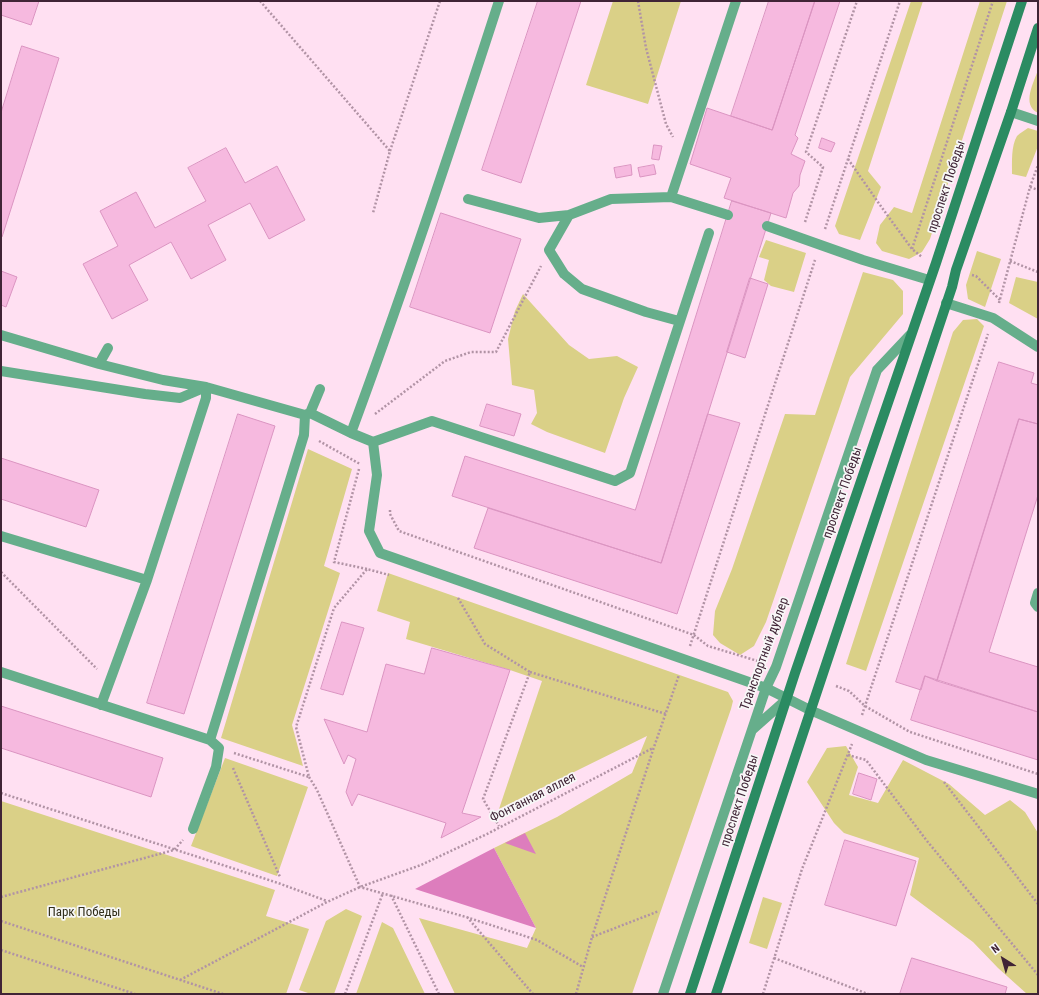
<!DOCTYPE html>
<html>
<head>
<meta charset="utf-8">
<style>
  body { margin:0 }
  #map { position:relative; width:1039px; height:995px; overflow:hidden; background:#ffe0f2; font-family:"Roboto Condensed",sans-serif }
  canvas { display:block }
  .frame { position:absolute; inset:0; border:2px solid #402436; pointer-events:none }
  .north { position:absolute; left:983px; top:939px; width:40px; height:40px; -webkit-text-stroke:3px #f7f7f7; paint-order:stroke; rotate:323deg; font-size:11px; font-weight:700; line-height:16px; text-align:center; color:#402436 }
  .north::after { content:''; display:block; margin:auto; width:14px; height:18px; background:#402436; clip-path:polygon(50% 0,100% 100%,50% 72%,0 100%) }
</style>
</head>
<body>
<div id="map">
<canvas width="1039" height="995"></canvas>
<div class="frame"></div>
<div class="north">N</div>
</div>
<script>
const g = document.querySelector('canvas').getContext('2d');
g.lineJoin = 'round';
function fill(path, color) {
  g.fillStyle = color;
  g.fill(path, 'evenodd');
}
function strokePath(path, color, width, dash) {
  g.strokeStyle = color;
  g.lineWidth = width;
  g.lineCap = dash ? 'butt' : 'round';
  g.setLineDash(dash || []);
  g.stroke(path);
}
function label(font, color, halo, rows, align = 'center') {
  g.font = font + ' "Roboto Condensed",sans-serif';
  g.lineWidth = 3.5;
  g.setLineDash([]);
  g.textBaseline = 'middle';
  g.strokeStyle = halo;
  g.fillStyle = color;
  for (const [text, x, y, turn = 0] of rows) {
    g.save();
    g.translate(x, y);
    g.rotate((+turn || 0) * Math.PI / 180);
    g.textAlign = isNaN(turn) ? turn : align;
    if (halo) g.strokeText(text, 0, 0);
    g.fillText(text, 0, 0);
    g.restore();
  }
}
fill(new Path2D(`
  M613,1h68l-33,103 -62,-19z
  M911,1h12l-55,170 13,16 -21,53 -21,-6 -4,-8z
  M980,1h27l-77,238 -8,13 -13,7 -27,-8 -6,-8 4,-18 14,-18 18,6z
  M1038,70v43c-17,-8 -4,-31 0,-43z
  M1028,128l10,3v15l-12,31 -14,-3c0,-12 -1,-28 5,-38 3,-3 8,-6 11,-8z
  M766,240l40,13 -12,39 -23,-6 -7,-6 5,-20 -10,-3z
  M977,251l24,8 -16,48 -17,-8 -2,-14z
  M863,272l30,8 10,11v23l-53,63 -84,245 -12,24 -14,9 -20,-12 -7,-8 2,-24 17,-42 53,-155 30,1z
  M1016,277l22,5v37l-29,-16z
  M523,294l46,51 20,14 28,-3 21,11 -14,31 -19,55 -58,-21 -16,-8 6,-11 -3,-23 -22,-5 -4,-46 7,-28z
  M977,319l7,7 -118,345 -20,-7 107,-332 10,-12z
  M308,449l44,20 -28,97 16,7 -48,152 11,41 -82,-28z
  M388,573l340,119 5,9 -2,8 -99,285h-177l-36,-76 108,30 9,-20 -42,-80 63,-31 75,-44 15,-37 -148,73 43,-128 -32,-11 -104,-31 4,-17 -33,-11z
  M846,746l12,21 -9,28 29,8 25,-43 46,24 36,31 25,-15 15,12 13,21v161h-11l-29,-26 -25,-26 -63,-47 9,-37 -75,-25 -10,-10 -27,-41 20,-34z
  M225,758l83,29 -31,89 -86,-30z
  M1,801l274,89 -9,26 43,13 -23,65h-285z
  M763,897l19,6 -15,46 -18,-6z
  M346,909l16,7 -28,78h-23l-12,-4 27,-69z
  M382,922l11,6 32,66h-69z`), '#dad087');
fill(new Path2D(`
  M525,833l11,21 -31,-11z
  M494,848l42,80 -121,-39z`), '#dd7dbd');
const building = new Path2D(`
  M1,1h38l-8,24 -30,-10z
  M538,1h43l-60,182 -39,-13z
  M769,1h46l-43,129 -41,-14z
  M815,1h25l-45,134 3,3 -7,16 14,7 -5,14 -1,11 -6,7 -7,25 -62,-20 7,-20 -41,-14 17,-56 65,22z
  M22,46l37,12 -57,179h-1v-124z
  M822,138l13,5 -4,9 -12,-4z
  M654,145l8,1 -3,14 -7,-1z
  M226,148l19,35 32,-17 28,54 -36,19 -19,-36 -42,22 18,35 -35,19 -20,-37 -42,23 19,35 -36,19 -29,-55 35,-18 -18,-35 36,-19 19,36 51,-27 -18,-33z
  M631,165l1,10 -16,3 -2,-10z
  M654,165l2,9 -16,3 -2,-9z
  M732,201l39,12 -110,350 -209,-67 13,-40 170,54z
  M441,213l80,26 -31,94 -80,-26z
  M1,271l16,6 -11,30 -5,-2z
  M750,278l18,6 -23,74 -18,-6z
  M999,362l35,11 -3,10 7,2v39l-19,-5 -82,262 -12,-5 -4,14 -25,-8z
  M487,404l34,10 -7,22 -34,-10z
  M238,414l37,12 -91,288 -37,-11z
  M708,414l32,9 -63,191 -203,-66 14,-40 173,55z
  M1019,419l19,5v71l-49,157 49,15v45l-101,-31z
  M1,458l98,32 -13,37 -85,-28z
  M342,622l22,6 -21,67 -22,-6z
  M432,648l78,22 -48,143 19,4 -40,21 5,-15 -88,-29 -6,12 -6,-14 10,-33 -8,-4 -4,9 -20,-45 43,13 19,-68 38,10z
  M925,676l113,36v48l-127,-40z
  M1,706l162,52 -12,39 -150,-49z
  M859,773l18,6 -6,21 -18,-6z
  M845,840l71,21 -20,65 -71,-21z
  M912,958l95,29 -2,7h-105z`);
fill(building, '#f6b9df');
strokePath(building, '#db94c1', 1);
strokePath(new Path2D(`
  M260,1l130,150 -17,62
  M638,1l8,47 20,76 7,13
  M390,151l50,-150
  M848,159l32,46 32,44 10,8
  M1030,187l8,3
  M805,222l18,-55 -17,-15 51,-151
  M825,229l75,-228
  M912,249l81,-248
  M1010,261l28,11
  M972,275l4,1 24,24
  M999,303l31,-116 8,-22
  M375,414l70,-53 26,-9h25l45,-86
  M319,441l41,23
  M359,469l-25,93 33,7
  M390,510v4l9,17 295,104 14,11 53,16
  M1,572l96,97
  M458,598l27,46 45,28 -47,127 16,27
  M690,646l125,-386
  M530,672l136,42
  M836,686l13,5 16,15 45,26 128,42
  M862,715l126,-381
  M234,753l75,24 -13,-50 38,-119 33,-39 22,6
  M848,755l18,5 61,81 111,134
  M233,768l47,109
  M309,777l8,13 43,97 106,30 71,23 46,27
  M944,782l94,122
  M1,793l277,90 49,18
  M391,895l48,99
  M1,897l173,-47 9,-10
  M467,917l66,77
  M1,921l222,73
  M592,937l67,-26
  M1,950l134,44
  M774,958l94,36
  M180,980l147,-78 33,-15 61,-22 66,-31 166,-86
  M345,994l38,-101
  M576,994l16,-57 62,-190 25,-72
  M763,994l39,-125 50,-125`), '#b193a5', 2.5, [2, 2]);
strokePath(new Path2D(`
  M499,1c-47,145 -95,289 -148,432l22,9 4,33 -8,56 11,22 386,135 44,22 116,50 112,34
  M1011,112l27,9
  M671,197l65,-196
  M468,199l71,19 30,-3 42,-16 60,-2 57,18
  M569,215l-20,35 15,24 18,15 64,23 33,9
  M767,226l96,34 66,20
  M946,303l47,15 45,29
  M1,335l98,29 64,16 43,7 99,28 5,-2 41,20
  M99,364l9,-16
  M1,371l144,23 35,4 26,-11
  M310,413l10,-24
  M373,442l59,-21 183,60 15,-8 79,-240
  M1,536l146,44
  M1038,593l-3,10 3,4
  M1,672l209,68 94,-305 1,-20
  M101,705l46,-125 59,-182v-11
  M752,730l35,-31
  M193,829l23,-62 3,-19 -9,-8
  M663,994l103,-306 10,-21 101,-297 33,-35`), '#66ae8b', 10);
strokePath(new Path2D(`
  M690,994l105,-321 141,-410 86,-262
  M716,994l236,-707 4,-17 55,-158 27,-84`), '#2b8b62', 10);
label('13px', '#402436', '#f7f7f7', [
  ["проспект Победы",947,187,-72],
  ["проспект Победы",843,493,-71],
  ["Транспортный дублер",765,654,-70],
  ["Фонтанная аллея",533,798,-27],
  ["проспект Победы",740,801,-72]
]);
label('13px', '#312e1a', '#f7f7f7', [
  ["Парк Победы",84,913]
]);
</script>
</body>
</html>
